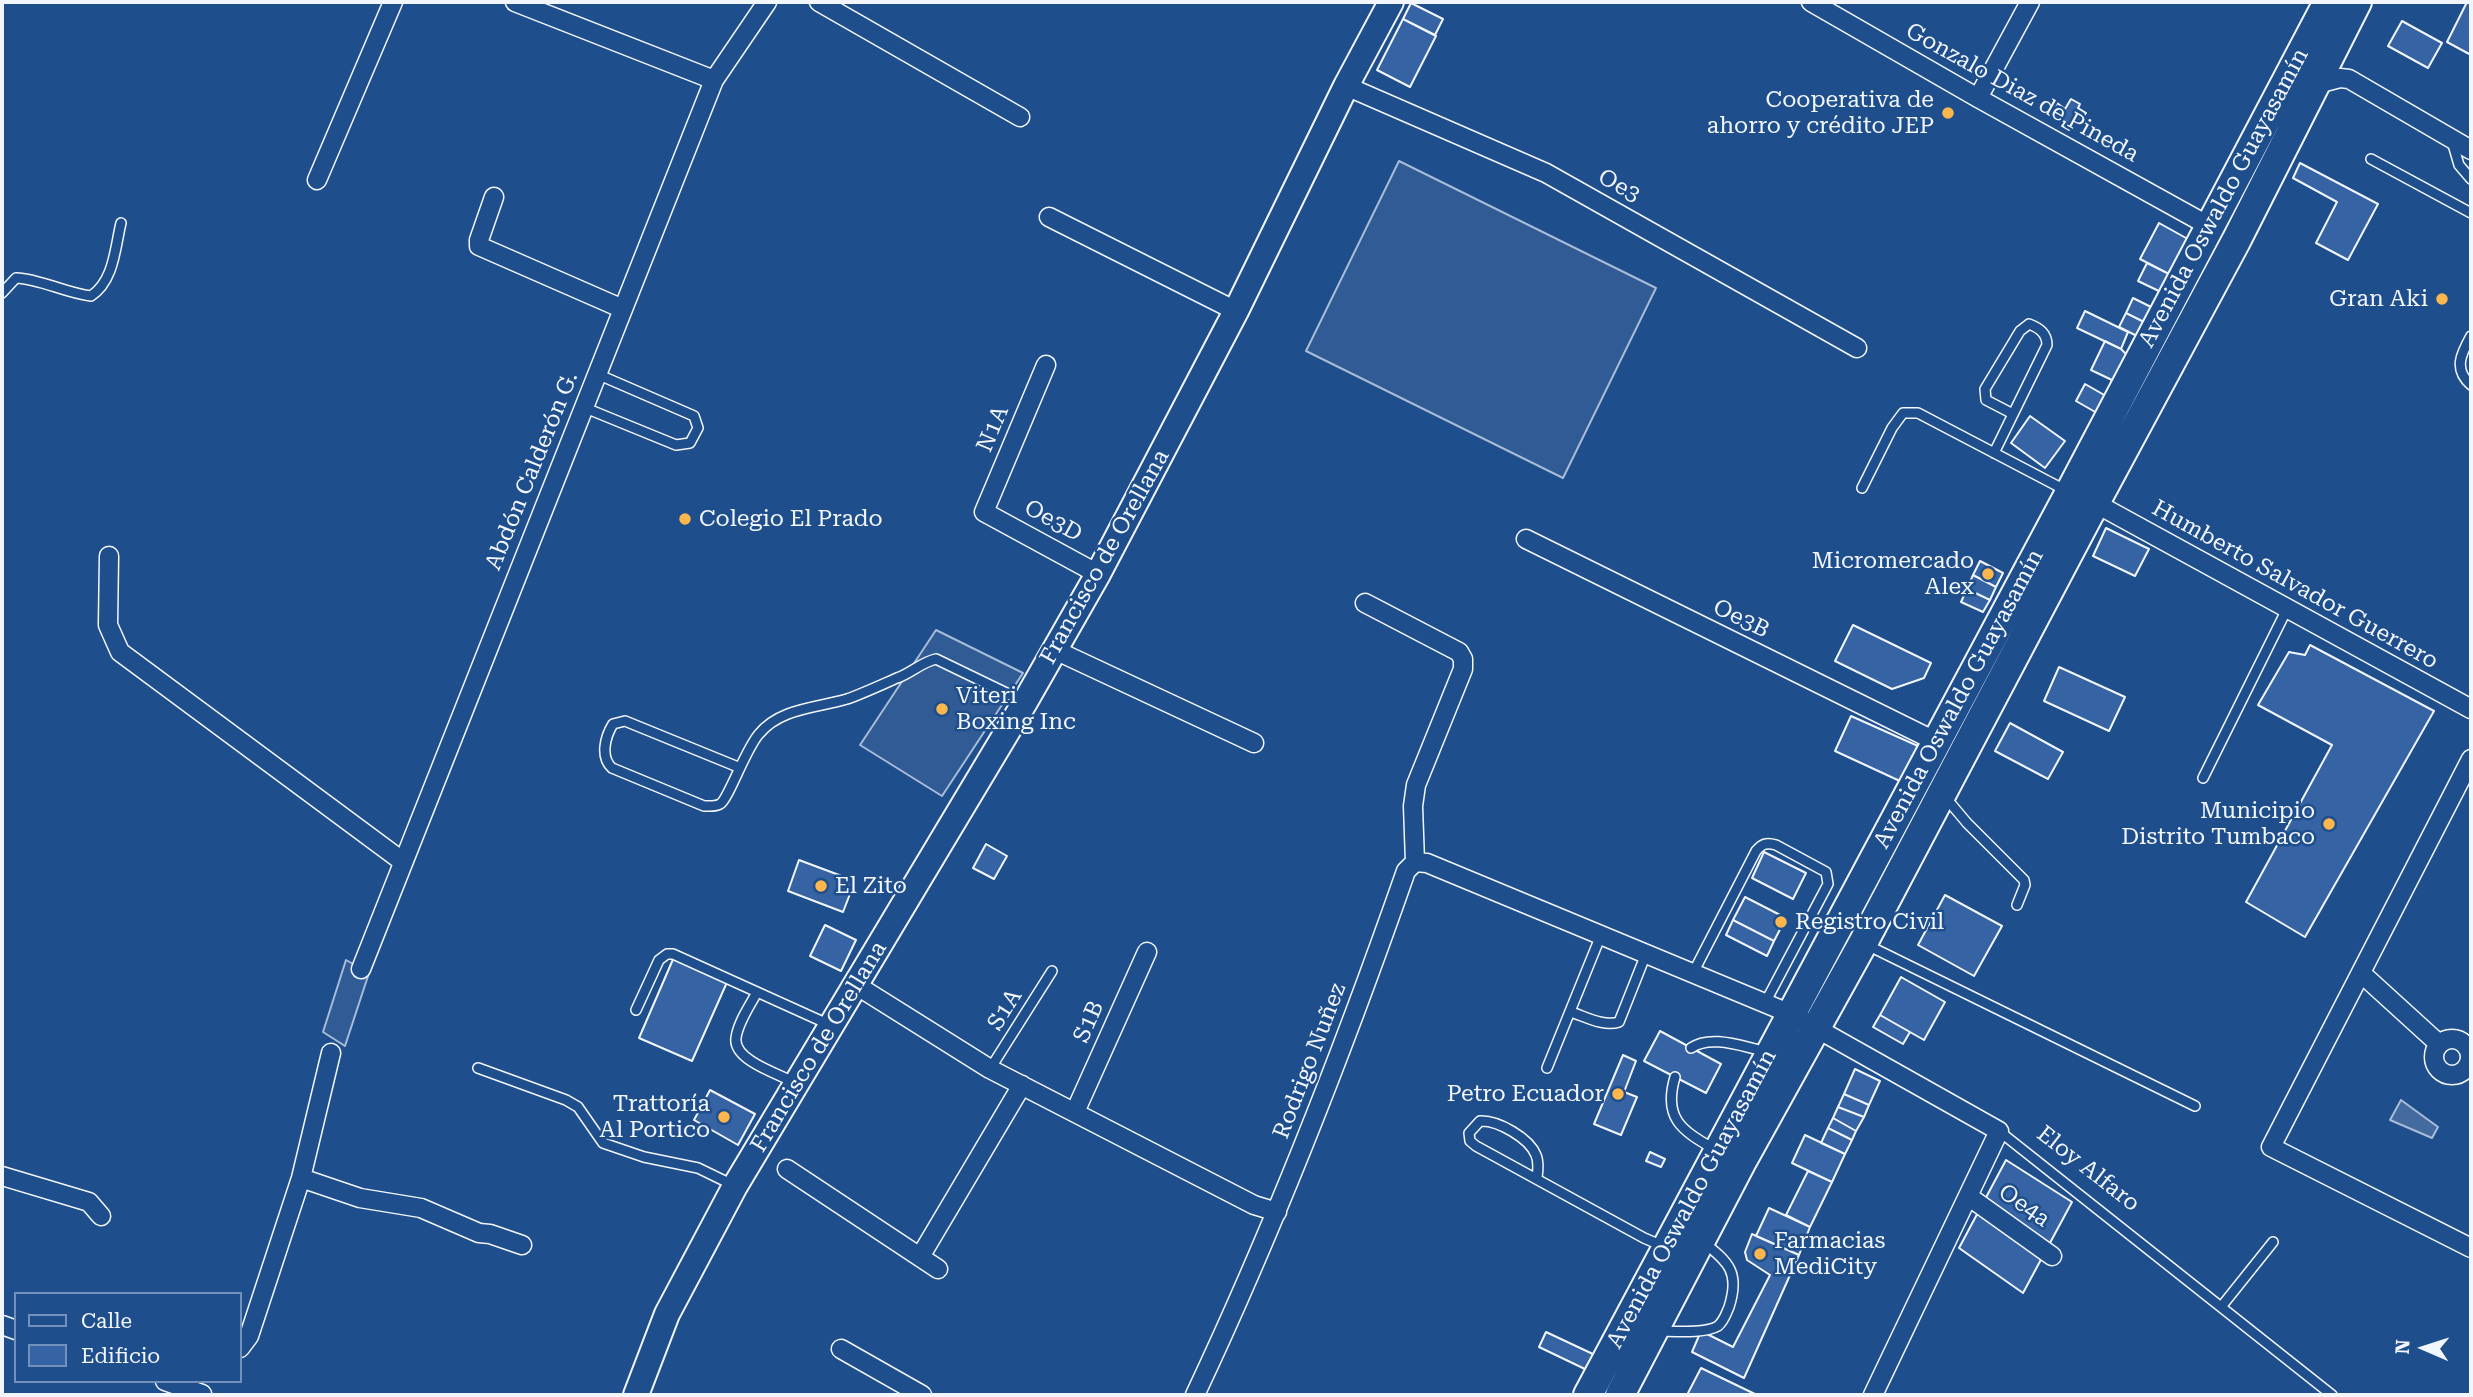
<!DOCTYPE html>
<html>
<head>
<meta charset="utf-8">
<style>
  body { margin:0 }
  #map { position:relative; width:2473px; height:1397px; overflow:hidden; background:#1f4e8c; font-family:"Roboto Serif",serif }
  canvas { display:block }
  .frame { position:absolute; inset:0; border:4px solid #f2f6ff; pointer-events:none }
  .legend { position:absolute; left:14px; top:1292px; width:228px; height:91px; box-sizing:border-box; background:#1f4e8c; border:2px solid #7391ba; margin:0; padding:9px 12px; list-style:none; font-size:21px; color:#f2f6ff }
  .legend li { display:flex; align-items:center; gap:14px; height:35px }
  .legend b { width:35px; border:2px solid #7391ba }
  .north { position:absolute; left:2389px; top:1313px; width:70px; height:70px; -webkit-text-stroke:5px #1f4e8c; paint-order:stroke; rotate:273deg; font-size:19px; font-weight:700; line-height:28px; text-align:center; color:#f2f6ff }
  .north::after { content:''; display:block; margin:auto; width:24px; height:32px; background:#f2f6ff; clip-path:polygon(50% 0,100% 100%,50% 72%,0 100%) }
</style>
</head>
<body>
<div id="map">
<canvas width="2473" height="1397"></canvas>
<div class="frame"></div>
<ul class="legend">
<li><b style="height:9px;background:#1f4e8c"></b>Calle</li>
<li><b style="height:19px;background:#3563a3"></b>Edificio</li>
</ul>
<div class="north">N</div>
</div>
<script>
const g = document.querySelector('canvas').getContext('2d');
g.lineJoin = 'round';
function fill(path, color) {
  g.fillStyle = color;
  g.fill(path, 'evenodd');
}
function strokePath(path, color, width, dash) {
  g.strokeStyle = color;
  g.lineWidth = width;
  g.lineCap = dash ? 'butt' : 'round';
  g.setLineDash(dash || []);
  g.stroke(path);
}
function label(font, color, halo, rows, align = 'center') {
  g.font = font + ' "Roboto Serif",serif';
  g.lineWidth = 5;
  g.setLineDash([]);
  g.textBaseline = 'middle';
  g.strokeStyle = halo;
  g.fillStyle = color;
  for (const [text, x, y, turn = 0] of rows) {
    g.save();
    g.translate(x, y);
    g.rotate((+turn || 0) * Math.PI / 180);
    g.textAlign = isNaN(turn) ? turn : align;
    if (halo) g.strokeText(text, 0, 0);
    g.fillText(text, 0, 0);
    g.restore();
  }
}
const built = new Path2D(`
  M1399,161l257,127 -93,190 -257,-127z
  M936,630l87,43 -81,123 -82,-51z
  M346,960l23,13 -24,73 -22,-14z`);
fill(built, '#305b95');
strokePath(built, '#a8bbd7', 2);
const water = new Path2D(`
  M2401,1100l37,27 -6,11 -42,-18z`);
fill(water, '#446ba0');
strokePath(water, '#a8bbd7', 2);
const building = new Path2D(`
  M2467,2h4v53l-24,-13z
  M1411,3l32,16 -8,16 -32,-16z
  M1403,19l33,17 -26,51 -33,-17z
  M2402,21l40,22 -14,25 -40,-22z
  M2071,99l9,5 -2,4 8,5 -7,10 -4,-3 -6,10 -7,-4 3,-4 -15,-9 7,-10 8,6z
  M2300,163l78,41 -30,56 -32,-17 21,-41 -44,-24z
  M2159,223l27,15 2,4 -17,33 -31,-16z
  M2147,263l24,12 -8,18 -25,-12z
  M2133,298l18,9 -7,15 -18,-9z
  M2085,311l43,21 -7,17 -44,-21z
  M2126,313l18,9 -7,14 -18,-9z
  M2105,341l16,8 6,6 -13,26 -23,-11z
  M2085,384l21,12 -9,17 -21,-12z
  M2030,416l35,25 -20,27 -34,-25z
  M2106,528l43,21 -14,27 -42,-20z
  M1980,561l23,12 -7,14 -23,-12z
  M1973,575l23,12 -6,13 -23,-11z
  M1967,589l23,11 -7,12 -22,-10z
  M1853,625l78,38 -7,15 -32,11 -57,-28z
  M2310,645l124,66 -129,226 -59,-35 86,-157 -74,-40 31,-53 16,3z
  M2059,667l66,30 -16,34 -65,-30z
  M1851,716l67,30 -16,36 -67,-31z
  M2010,723l53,29 -15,27 -53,-28z
  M986,844l21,12 -13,23 -21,-11z
  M1764,852l42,21 -13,26 -41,-21z
  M799,860l56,21 -12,31 -55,-21z
  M1945,895l57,31 -28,50 -56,-31z
  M1745,897l41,21 -12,23 -41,-21z
  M1733,920l41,21 -7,15 -41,-21z
  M825,925l31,15 -15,31 -31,-15z
  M674,957l54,23 -36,81 -53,-23z
  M1901,977l44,25 -21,38 -44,-25z
  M1880,1015l30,17 -7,12 -30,-17z
  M1660,1031l61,33 -15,29 -62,-32z
  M1623,1055l13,6 -12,31 13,5 -16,38 -27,-11z
  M1855,1069l25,12 -11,24 -25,-11z
  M710,1090l45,24 -17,31 -44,-25z
  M1844,1094l25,11 -5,12 -26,-10z
  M1838,1107l26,10 -8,14 -23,-13z
  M1833,1118l23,13 -4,9 -24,-12z
  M1828,1128l24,12 -7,14 -24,-11z
  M1805,1135l40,19 -13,28 -40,-19z
  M1650,1152l15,7 -4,8 -15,-6z
  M2006,1160l66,42 -49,91 -64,-45z
  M1808,1171l24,11 -22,45 -24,-12z
  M1769,1208l41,19 -11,28 -43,-19z
  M1752,1234l47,21 -55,123 -52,-26 9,-21 32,16 37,-72 -23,-15 -2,-8z
  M1546,1332l49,23 -8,15 -48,-23z
  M1701,1368l56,27h-70z`);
fill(building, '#3563a3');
strokePath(building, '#f2f6ff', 2);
const lane = new Path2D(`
  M2452,141l7,24 12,14
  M2371,159l100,54
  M2,293l14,-15c25,1 49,15 75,18 23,-15 24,-48 30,-73
  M2471,336c-10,18 -18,33 0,49
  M583,407l93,38 14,-2 8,-15 -4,-12 -97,-42
  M1994,453l53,-108c0,-12 -8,-17 -18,-21l-9,7 -35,58 1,11 27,14
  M1862,488l30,-60 11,-15h15l147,77
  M738,767l-113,-46 -12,3c-8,13 -13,33 -1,44l92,38c5,0 11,1 16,-2 8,-4 26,-56 39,-70 21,-26 58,-26 88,-35 17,-6 34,-14 50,-21 14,-5 25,-16 39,-19l89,43
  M2203,778l84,-169
  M1946,798l21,25 57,57 1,5 -8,20
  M1865,944l330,162
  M1693,973l63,-122c6,-7 10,-9 20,-6l50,27 2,12 -63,119
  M757,992c-7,14 -19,30 -21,46 -3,22 42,36 58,44
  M636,1010l23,-50 8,-6h6l157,71
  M1571,1012c15,5 33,15 48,10l27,-68
  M1691,1048c20,-14 52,-1 74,3
  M478,1068l88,32 12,7 25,36 41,14 54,11 35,17
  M1547,1068l54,-133
  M990,1069l62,-98
  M1675,1077c-12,41 6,53 39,72
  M1999,1131l333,264
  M1537,1178c1,-7 2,-16 -1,-23 -7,-17 -38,-35 -56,-34l-11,12 1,8 6,5 168,92 21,9
  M2221,1307l52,-65
  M1657,1331c15,0 48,3 61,-5 6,-5 8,-12 11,-19 11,-34 0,-45 -26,-65`);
const street = new Path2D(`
  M515,2l199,78
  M819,2l201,115
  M1811,2l167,96 231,128
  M2317,84l23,-6 9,1 122,71
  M1346,86l200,87 311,175
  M1978,98l52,-96
  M317,180l76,-178
  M494,197l-15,43v6l144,63
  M1049,217l187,94
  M1046,365l-62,147 114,62
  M2095,503l376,206
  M1526,539l409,202
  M109,556l-1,69 12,27 282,209
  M1365,603l94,49 4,7v10l-47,116 -3,21 2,56
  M1055,650l199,93
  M2471,759l-200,388 200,101
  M361,969l353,-889 53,-78
  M2361,973l78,71
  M856,985l134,84 264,136 23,7
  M2434 1057a18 18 0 1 1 36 0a18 18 0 1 1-36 0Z
  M1075,1112l72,-160
  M787,1169l151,100
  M2,1176l87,26 12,14
  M301,1178l59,20 61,10 58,25 11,1 32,11
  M1968,1196l84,60
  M920,1257l102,-172
  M2,1325l14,5
  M240,1348l9,-12 52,-158 30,-125
  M841,1349l81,46
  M165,1381l37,13
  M1195,1395c81,-172 148,-344 211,-524l9,-9 12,1 364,151 208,117 -126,264`);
const secondary = new Path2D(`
  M636,1395l31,-81 68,-128 290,-484 73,-128 138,-263 110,-225 45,-84`);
const primary = new Path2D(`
  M1588,1395l482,-903 258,-490
  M1620,1395l121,-232 122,-220 232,-440 141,-262 121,-239`);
strokePath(lane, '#f2f6ff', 12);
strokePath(street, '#f2f6ff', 21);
strokePath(secondary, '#f2f6ff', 28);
strokePath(primary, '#f2f6ff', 32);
strokePath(lane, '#1f4e8c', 9);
strokePath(street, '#1f4e8c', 18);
strokePath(secondary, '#1f4e8c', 24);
strokePath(primary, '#1f4e8c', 28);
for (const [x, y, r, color] of [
  [1948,113,7,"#ffb74d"],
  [2442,299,7,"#ffb74d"],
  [685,519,7,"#ffb74d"],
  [1988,574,7,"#ffb74d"],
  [942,709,7,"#ffb74d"],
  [2329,824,7,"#ffb74d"],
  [821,886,7,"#ffb74d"],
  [1781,922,7,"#ffb74d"],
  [1618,1094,7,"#ffb74d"],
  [724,1117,7,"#ffb74d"],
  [1760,1254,7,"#ffb74d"]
]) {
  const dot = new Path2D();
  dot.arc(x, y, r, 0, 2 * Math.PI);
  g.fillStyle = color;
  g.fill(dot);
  strokePath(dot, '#1f4e8c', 2.5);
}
label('23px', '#f2f6ff', '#1f4e8c', [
  ["Gonzalo Diaz de Pineda",2022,93,29],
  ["Oe3",1619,186,29],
  ["Avenida Oswaldo Guayasamín",2224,198,-62],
  ["N1A",993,429,-67],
  ["Abdón Calderón G.",532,471,-68],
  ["Oe3D",1053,521,29],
  ["Francisco de Orellana",1105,557,-61],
  ["Humberto Salvador Guerrero",2295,585,29],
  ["Oe3B",1741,619,26],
  ["Avenida Oswaldo Guayasamín",1959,699,-62],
  ["S1A",1005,1010,-58],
  ["S1B",1089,1022,-66],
  ["Francisco de Orellana",819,1047,-59],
  ["Rodrigo Nuñez",1310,1061,-69],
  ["Eloy Alfaro",2088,1169,38],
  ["Avenida Oswaldo Guayasamín",1692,1199,-62],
  ["Oe4a",2024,1206,35]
]);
label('23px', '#f2f6ff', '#1f4e8c', [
  ["Cooperativa de",1934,100],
  ["ahorro y crédito JEP",1934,126],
  ["Gran Aki",2428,299],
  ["Colegio El Prado",699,519,"left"],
  ["Micromercado",1974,561],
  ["Alex",1974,587],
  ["Viteri",956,696,"left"],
  ["Boxing Inc",956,722,"left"],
  ["Municipio",2315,811],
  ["Distrito Tumbaco",2315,837],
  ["El Zito",835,886,"left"],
  ["Registro Civil",1795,922,"left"],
  ["Petro Ecuador",1604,1094],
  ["Trattoría",710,1104],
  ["Al Portico",710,1130],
  ["Farmacias",1774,1241,"left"],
  ["MediCity",1774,1267,"left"]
], 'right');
</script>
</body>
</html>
